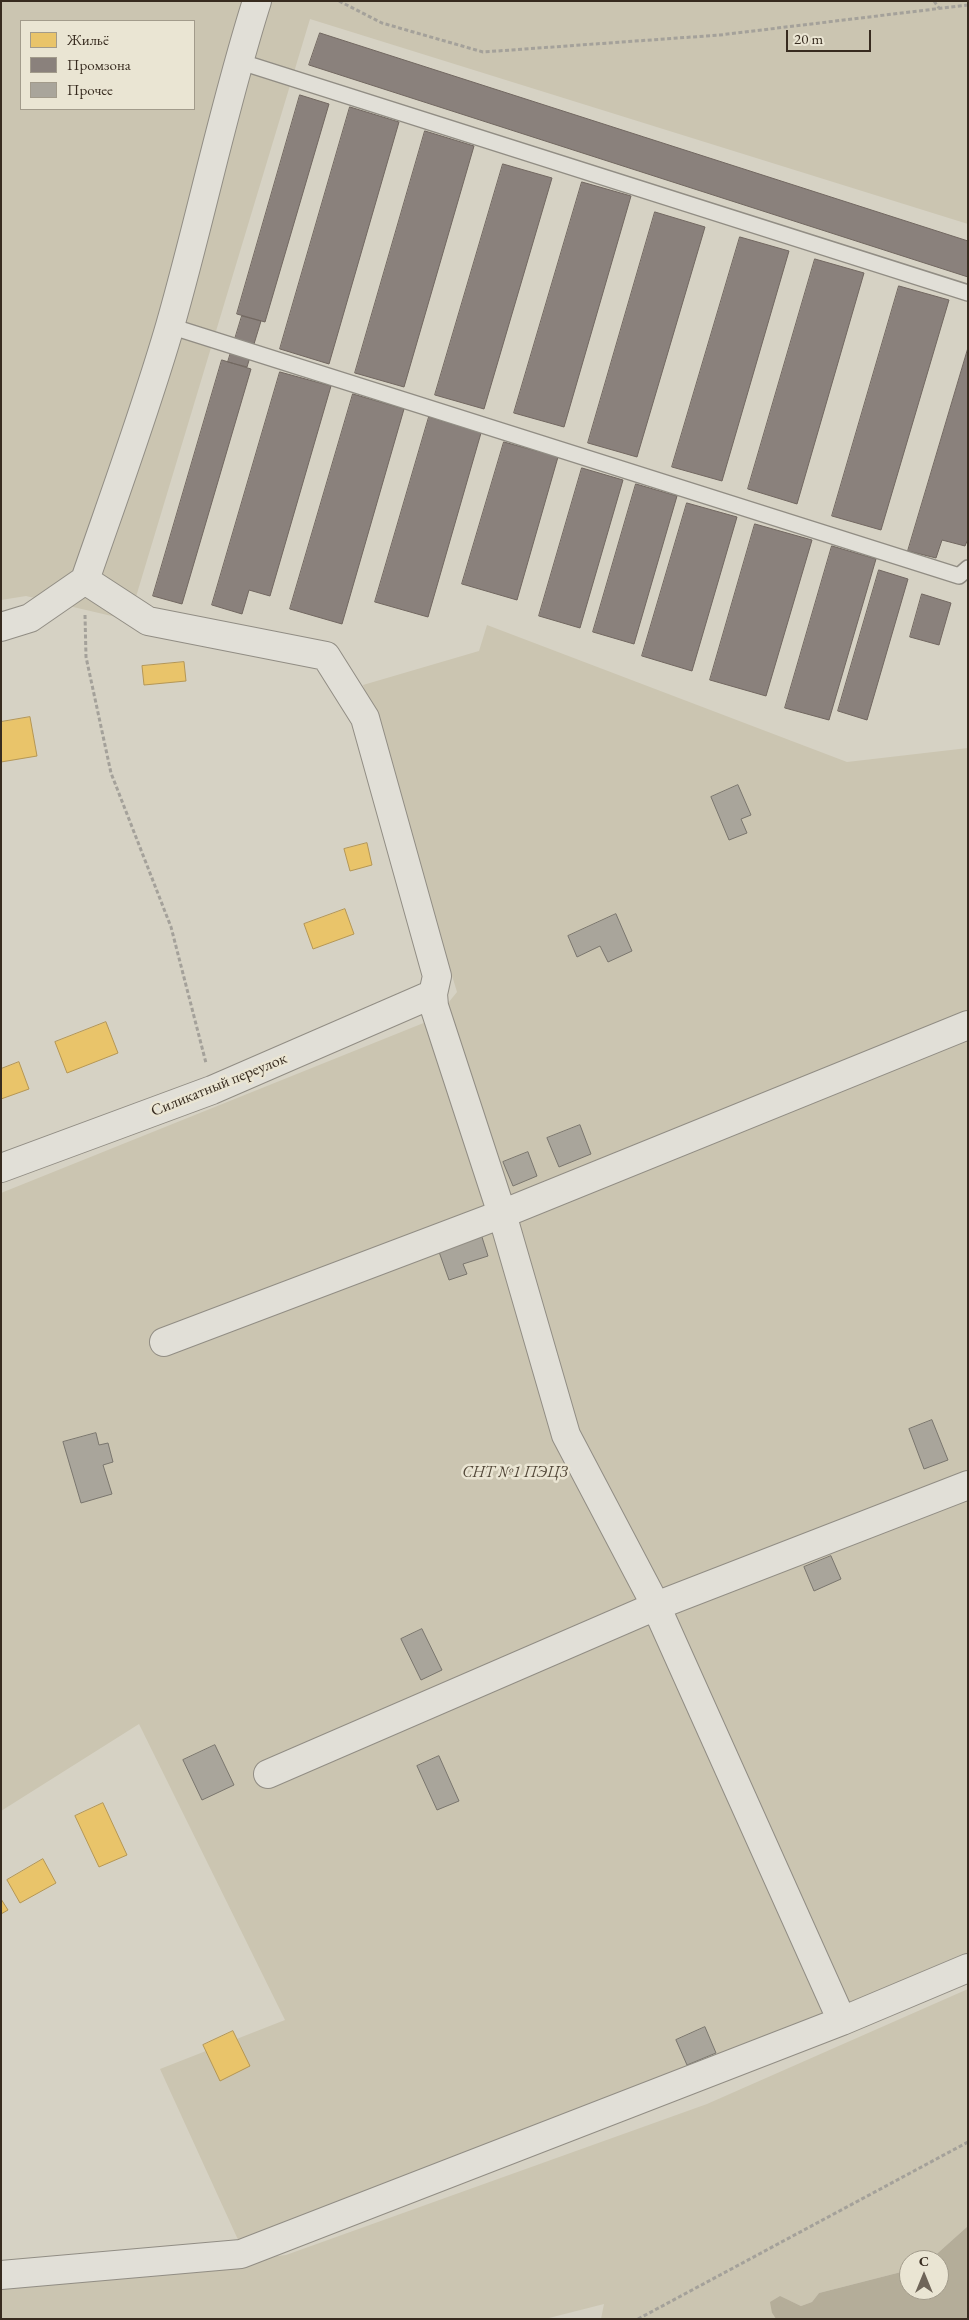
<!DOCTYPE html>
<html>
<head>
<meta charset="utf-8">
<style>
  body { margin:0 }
  #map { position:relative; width:969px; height:2320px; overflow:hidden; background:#d6d2c4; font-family:"EB Garamond",serif }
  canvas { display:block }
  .frame { position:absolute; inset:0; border:2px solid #372b1f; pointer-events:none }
  .legend { position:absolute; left:20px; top:20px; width:175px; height:90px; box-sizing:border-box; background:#eae5d3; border:1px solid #a29b8b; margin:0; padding:6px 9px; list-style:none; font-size:15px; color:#372b1f }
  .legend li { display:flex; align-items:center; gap:10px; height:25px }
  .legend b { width:25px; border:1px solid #a29b8b }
  .north { position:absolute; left:899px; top:2250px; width:50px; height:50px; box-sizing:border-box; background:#eae5d3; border:1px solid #a29b8b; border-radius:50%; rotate:0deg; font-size:14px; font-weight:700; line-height:20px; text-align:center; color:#372b1f }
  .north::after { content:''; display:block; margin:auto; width:18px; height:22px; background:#6f6559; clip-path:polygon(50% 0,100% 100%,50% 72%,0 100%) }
  .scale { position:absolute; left:786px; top:30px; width:85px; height:22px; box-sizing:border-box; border:2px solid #372b1f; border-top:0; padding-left:6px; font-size:15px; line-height:18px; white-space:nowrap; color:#372b1f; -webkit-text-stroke:4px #eae5d3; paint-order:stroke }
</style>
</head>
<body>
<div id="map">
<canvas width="969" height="2320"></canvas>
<div class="frame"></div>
<ul class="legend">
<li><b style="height:14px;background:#e9c46a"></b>Жильё</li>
<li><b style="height:14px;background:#8a817c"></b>Промзона</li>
<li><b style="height:14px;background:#a9a59b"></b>Прочее</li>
</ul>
<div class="north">С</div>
<div class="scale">20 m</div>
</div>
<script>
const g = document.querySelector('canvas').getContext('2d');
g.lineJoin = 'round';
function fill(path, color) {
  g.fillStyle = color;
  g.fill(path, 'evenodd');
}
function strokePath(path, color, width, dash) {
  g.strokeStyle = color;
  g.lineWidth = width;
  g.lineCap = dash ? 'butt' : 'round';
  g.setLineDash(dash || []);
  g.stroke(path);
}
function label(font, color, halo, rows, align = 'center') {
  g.font = font + ' "EB Garamond",serif';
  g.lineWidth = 5;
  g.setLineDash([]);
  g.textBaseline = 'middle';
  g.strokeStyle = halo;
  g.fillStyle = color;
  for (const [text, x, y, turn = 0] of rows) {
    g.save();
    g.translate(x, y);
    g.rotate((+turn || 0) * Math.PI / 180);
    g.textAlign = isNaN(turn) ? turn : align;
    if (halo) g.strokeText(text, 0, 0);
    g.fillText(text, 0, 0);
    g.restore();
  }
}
fill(new Path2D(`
  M1,1h967v223l-658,-205 -181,601 -103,-24 -25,4zM21,21h173v88h-173z
  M487,625l360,137 121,-14v1209l-728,287 -80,-175 125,-49 -146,-296 -138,87v-618l435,-175 21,-26 -94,-307 116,-34z
  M968,1989v237l-38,34h-21v10l-90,23 -7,9 -11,4 -11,-5 -18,12 4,6h-175l3,-15 -59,15h-544v-33l285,-31 421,-151z`), '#cbc5b1');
fill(new Path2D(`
  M968,2226v93h-192l-4,-6 -2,-11 10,-6 21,10 11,-4 7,-9 90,-23v20h30v-30h-9z`), '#b4ad99');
const homes = new Path2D(`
  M184,662l2,19 -42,4 -2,-19z
  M30,717l7,39 -36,6v-40z
  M367,843l5,22 -22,6 -6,-22z
  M345,909l9,25 -41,15 -9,-25z
  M106,1022l12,31 -51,20 -12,-31z
  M19,1062l10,27 -28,10v-30z
  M103,1803l24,52 -28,12 -24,-51z
  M43,1859l13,24 -36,20 -13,-23z
  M1,1899l7,11 -7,4z
  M233,2031l17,35 -30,15 -17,-36z`);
fill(homes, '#e9c46a');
strokePath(homes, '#b49654', 1);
const industry = new Path2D(`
  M320,33l648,208v36l-659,-212z
  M300,95l29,9 -64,218 -28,-8z
  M350,107l49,15 -70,242 -49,-15z
  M425,131l49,15 -70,241 -49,-14z
  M503,164l49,14 -68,231 -49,-14z
  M582,182l49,14 -67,231 -50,-14z
  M655,212l50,15 -68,230 -49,-14z
  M740,237l49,14 -67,230 -50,-14z
  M815,259l49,14 -67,231 -49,-15z
  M899,286l50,14 -68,230 -49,-14z
  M242,316l19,5 -14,46 -19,-5z
  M968,348v191l-3,7 -23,-6 -6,18 -28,-7z
  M222,360l29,9 -69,235 -29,-8z
  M280,372l51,14 -61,210 -21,-6 -7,24 -30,-9z
  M353,394l51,15 -62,215 -52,-15z
  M429,417l52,16 -53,184 -53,-15z
  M504,442l54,15 -41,143 -55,-16z
  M582,468l41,12 -43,148 -41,-12z
  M636,484l41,12 -43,148 -41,-12z
  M687,503l50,14 -45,154 -50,-15z
  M755,524l57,16 -46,156 -56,-16z
  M832,546l44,13 -47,161 -44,-12z
  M879,570l29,9 -41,141 -29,-9z
  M922,594l29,9 -12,42 -29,-8z`);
fill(industry, '#8a817c');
strokePath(industry, '#716760', 1);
const building = new Path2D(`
  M738,785l13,30 -10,4 6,14 -18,7 -18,-43z
  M616,914l16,37 -24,11 -8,-16 -23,11 -9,-21z
  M580,1125l11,29 -32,13 -12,-29z
  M528,1152l9,24 -24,10 -10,-24z
  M481,1234l7,22 -25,8 4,10 -18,6 -11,-31z
  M932,1420l16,40 -24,9 -15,-40z
  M96,1433l3,12 9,-2 5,19 -10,3 9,29 -31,9 -18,-61z
  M831,1556l10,23 -27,12 -10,-24z
  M422,1629l20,41 -21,10 -20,-41z
  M215,1745l19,40 -32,15 -19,-40z
  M439,1756l20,45 -22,9 -20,-44z
  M705,2027l11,26 -29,12 -11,-25z`);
fill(building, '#a9a59b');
strokePath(building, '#7a766e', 1);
const service = new Path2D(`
  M238,61l730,232
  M170,326l789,250 9,-8`);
const minor = new Path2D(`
  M85,580l63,41 178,35 39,62 72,258 -4,18 1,12 68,208 64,221 90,171 186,415
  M85,580c29,-84 60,-168 85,-254 31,-108 53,-218 87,-325
  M1,627l29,-9 55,-38
  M1,1168l211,-78 221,-96
  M164,1342l338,-128 466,-189
  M268,1774l388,-168 312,-121
  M1,2275l240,-21 601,-233 126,-53`);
strokePath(service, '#918d84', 18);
strokePath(minor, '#918d84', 30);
strokePath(new Path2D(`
  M339,1l43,22 101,29 237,-17 248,-30
  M934,1l5,7
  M85,615l1,42 25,116 60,154 35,136
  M638,2319l330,-177`), '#a4a19a', 3, [4, 2.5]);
strokePath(service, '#e1dfd7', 15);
strokePath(minor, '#e1dfd7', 28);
label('16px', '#372b1f', '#eae5d3', [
  ["Силикатный переулок",219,1085,-22]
]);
label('italic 16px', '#534839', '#eae5d3', [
  ["СНТ №1 ПЭЦЗ",515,1473]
]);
</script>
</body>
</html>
